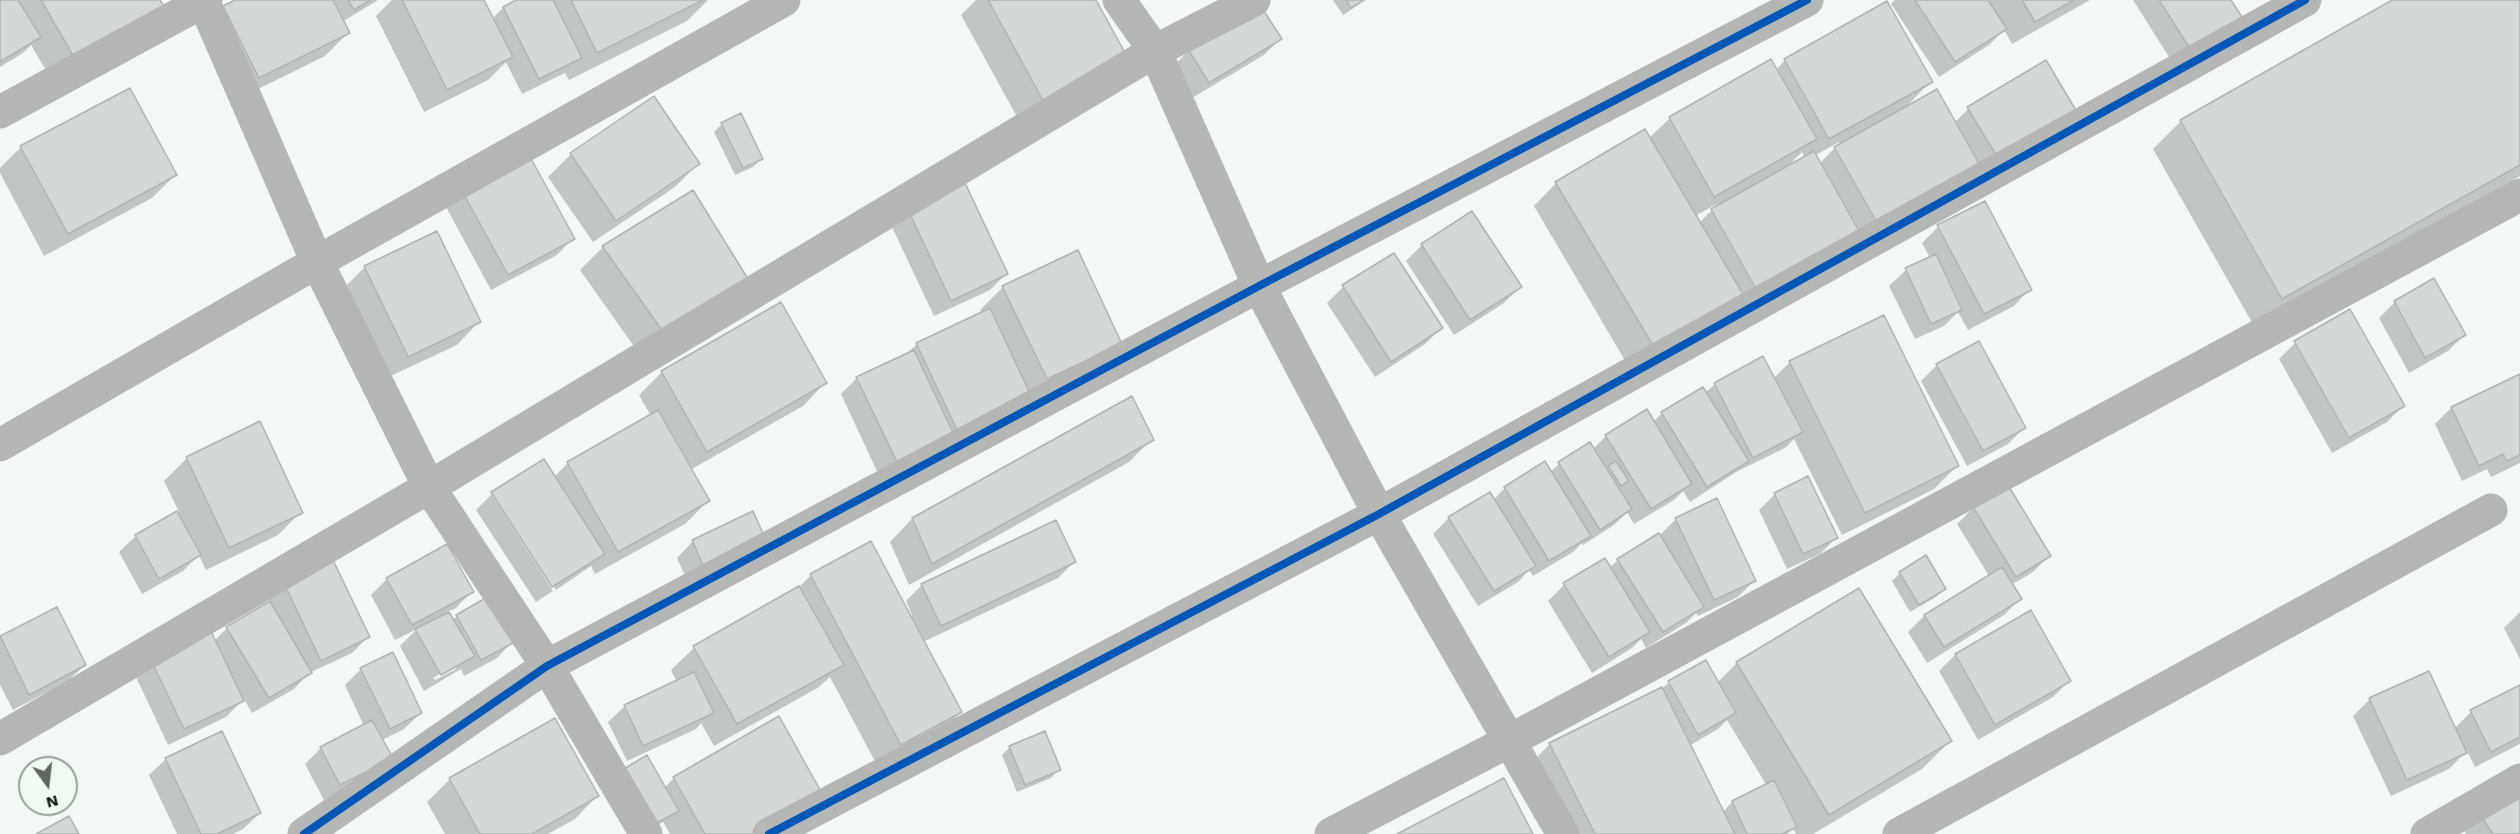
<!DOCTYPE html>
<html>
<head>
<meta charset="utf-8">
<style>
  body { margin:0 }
  #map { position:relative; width:2520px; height:834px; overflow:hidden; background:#f2f8f3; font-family:"Work Sans",sans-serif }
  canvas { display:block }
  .north { position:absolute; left:18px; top:756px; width:60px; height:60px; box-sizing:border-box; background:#effbf1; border:2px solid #979f98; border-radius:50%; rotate:165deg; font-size:16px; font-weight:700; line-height:24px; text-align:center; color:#121613 }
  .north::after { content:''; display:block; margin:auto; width:21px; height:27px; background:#606561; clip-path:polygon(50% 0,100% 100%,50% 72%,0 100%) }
</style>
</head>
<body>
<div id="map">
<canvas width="2520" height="834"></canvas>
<div class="north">N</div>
</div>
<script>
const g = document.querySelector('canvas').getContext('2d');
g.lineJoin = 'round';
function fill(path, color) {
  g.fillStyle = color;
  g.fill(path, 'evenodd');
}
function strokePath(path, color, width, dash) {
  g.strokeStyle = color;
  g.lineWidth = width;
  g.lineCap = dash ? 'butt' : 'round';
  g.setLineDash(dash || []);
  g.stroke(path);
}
fill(new Path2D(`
  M0,0h159l-108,79 -20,-34 -8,8 -23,14z
  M238,0h140l-36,22 6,11 -23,23 -89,44 -35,-70z
  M392,0h91l9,19 11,-11 16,-8h189l-21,21 -118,59 -4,-7 -43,21 -16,-32 -18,18 -64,32 -48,-96z
  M976,0h118l33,59 -105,67 -61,-111z
  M1333,0h33l-23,15z
  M1895,0h195l-78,44 -8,-14 -15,15 -50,32 -48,-73z
  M2133,0h97l-56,65z
  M2395,0h125v176l-266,150 -101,-177 28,-28z
  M1280,39l-16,16 -72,43 -19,-31 16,-17z
  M1785,60l146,21 -26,27 49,15 14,-14 107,3 -445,257 -96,-163 22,-23 93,-45 21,-20 106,-48zM1839,142l1,1 -21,21 -5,-8zM1802,152l3,6 -18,9zM1717,204v1l-18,18 -4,-7z
  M722,124l39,35 -8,8 -18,8 -21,-43z
  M21,147l154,28 -23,23 -108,58 -44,-83v-5z
  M571,154l127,10 -23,23 -82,55 -45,-65z
  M462,191l111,47 -16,17 -66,35 -45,-83z
  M692,192l54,87 -106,76 -60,-85 22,-22z
  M909,211l97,63 -16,16 -56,26 -42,-89z
  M1938,227l92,62 -16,17 -46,24 -10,-18 -14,14 -29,13 -26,-53 17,-16 24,-12 -8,-15z
  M1422,245l98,42 -16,16 -50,32 -48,-74z
  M1393,255l48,73 -16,16 -50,33 -48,-74 16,-16z
  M365,267l114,55 -22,23 -73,34 -42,-89z
  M1003,287l95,79 -215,118 -42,-90 16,-16 48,-23 12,-11 65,-30 -2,-4z
  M2395,302l69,33 -16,16 -39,22 -30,-55z
  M2350,311l53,95 -16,16 -55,31 -53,-94 16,-16z
  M1790,362l167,104 -23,23 -92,46 -48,-96 -9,9 -49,24 -46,30 -7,-11 -9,9 -40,24 -7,-12 -13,13 -31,20 -1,-2 -9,9 -40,24 -4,-6 -11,12 -40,24 -45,-72 16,-16 44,-18 12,-12 40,-24 5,8 9,-8 31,-20 3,5 13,-13 47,-14 9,-9 41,-24 2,4 10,-9 58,-5z
  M1937,365l87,63 -16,16 -41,22 -46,-85z
  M662,372l163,11 -22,23 -113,64 18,31 -23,23 -90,50 -4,-8 -35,24 -61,-95h-3l61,96 -17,11 -60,-92 16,-16 62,-17 14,-14 83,-47 -12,-21z
  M2520,376v87l-29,14 -4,-8 -25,12 -27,-57 16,-16z
  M1152,439l-23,23 -220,123 -19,-43 22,-23z
  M187,458l114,54 -23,23 -72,35 -7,-15 -16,16 -41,23 -23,-42 17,-16 43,-24 -15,-31z
  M1775,494l61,44 -16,16 -33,15 -28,-59z
  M1973,508l77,47 -17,17 -22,13 9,14 -16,16 -77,48 -19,-31 16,-16 65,-40 -32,-52z
  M752,513l-64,69 -11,-24 16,-17z
  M1676,519l79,61 -17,17 -40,19 -2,-3 -10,10 -40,25 -5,-9 -9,9 -40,25 -44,-72 16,-16 40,-25 5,8 9,-8 41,-24z
  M1074,562l-16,16 -135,64 38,70 -23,23 -60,32 -48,-90 -11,10 -105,59 -13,-23 -5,6 -69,32 -19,-39 17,-16 51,-26 -5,-10 23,-22 102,-58 15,-15 98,41 3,-1 -6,-14 16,-16z
  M1900,573l44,16 -8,8 -26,15 -18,-31z
  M387,579l85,12 -16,17 -9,4 5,9 5,-5 56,25 -16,17 -33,18 -3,-7 -37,22 -24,-45 17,-17 -22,11 -24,-45zM456,665v4l-21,11 -2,-2z
  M284,582l84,55 -16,16 -43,20 -15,16 -42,24 -8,-14 -18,18 -58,28 -32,-68 16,-16 62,-20 13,-13 43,-25 -2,-4z
  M56,609l29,56 -17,16 -55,29 -13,-25v-47z
  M2030,612l39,69 -16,16 -75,43 -39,-69 16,-16z
  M2520,612v47l-16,-31z
  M1737,663l213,78 -28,28 -109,65h-17l-3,-5 -6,5h-234l-31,-62 28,-28 111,-54 8,-8 48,1zM1727,720l40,66 -35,16 -9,10 -34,-66 29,-17z
  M361,669l60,44 -17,16 -22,11 -7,34 -51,26 -19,-36 16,-16 43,-22 -19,-41z
  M2520,686v58l-45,23 -8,-16 -18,18 -58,27 -38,-80 17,-17 84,30 17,-17z
  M1010,747l49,22 -8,9 -34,14 -15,-37z
  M166,759l94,54 -17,16 -10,5h-56l-28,-59z
  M674,778l96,56h-100l-7,-12 -18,10 19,-44z
  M450,779l147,17 -22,23 -27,15h-103l-18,-32z
  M2520,785v49h-54l-4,-7z`), '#0003');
const building = new Path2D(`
  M0,0h18l23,37 -41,25z
  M41,0h119l4,6 -90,51z
  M235,0h98l17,33 -91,45 -36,-72z
  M348,0h22l-16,10z
  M402,0h82l29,57 -66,33z
  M516,0h37l29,58 -43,21 -36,-72z
  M571,0h132l-106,53z
  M988,0h108l33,60 -84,44z
  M1346,0h17l-12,8z
  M1915,0h73l19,29 -52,33z
  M2022,0h52l-39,22z
  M2159,0h72l11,17 -51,33z
  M2392,0h128v165l-238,134 -102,-179z
  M1887,1l46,81 -104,57 -45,-80z
  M1260,5l22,34 -73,44 -21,-34z
  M1771,59l46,80 -103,58 -45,-80z
  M2046,60l31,52 -78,48 -32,-53z
  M130,88l47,87 -109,59 -48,-88z
  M1937,89l45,80 -103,57 -45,-79z
  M654,96l46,68 -84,57 -46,-68z
  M741,113l22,46 -20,9 -22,-45z
  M1645,129l98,165 -89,53 -99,-165z
  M1814,151l45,80 -103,58 -45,-80z
  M528,153l47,86 -67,36 -47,-86z
  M965,183l43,91 -57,27 -43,-91z
  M693,190l55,89 -84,54 -62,-87z
  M1985,201l47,89 -48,24 -47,-89z
  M1472,211l50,76 -52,33 -49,-76z
  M437,231l44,91 -73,35 -44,-91z
  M1078,250l44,94 -75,35 -45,-93z
  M1394,253l49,75 -52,34 -49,-77z
  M1936,254l26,56 -31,14 -26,-56z
  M2434,278l32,57 -41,23 -31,-57z
  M781,302l46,81 -120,69 -46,-81z
  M990,308l43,92 -74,34 -43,-91z
  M2350,309l55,97 -56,32 -55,-97z
  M1884,315l75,151 -94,47 -76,-152z
  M1979,341l47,87 -43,23 -47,-87z
  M914,350l43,91 -57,27 -44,-91z
  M1763,356l40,76 -50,26 -39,-75z
  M2520,374v81l-13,6 -4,-7 -24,12 -28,-59z
  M1703,387l46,74 -42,26 -46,-75z
  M1132,396l22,44 -222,124 -20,-46z
  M1647,409l45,75 -41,25 -46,-74z
  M658,410l52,91 -92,51 -51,-90z
  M260,421l43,92 -74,35 -43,-91z
  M1590,442l42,67 -32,21 -42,-68z
  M544,459l61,95 -53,33 -61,-95z
  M1545,461l46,75 -42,25 -45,-74z
  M1616,461l13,20 -8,5 -13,-20z
  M1808,476l30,62 -35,16 -29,-61z
  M2008,485l43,71 -35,21 -43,-70z
  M1490,492l46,74 -42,25 -46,-74z
  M1717,498l39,83 -42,19 -39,-82z
  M177,511l24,44 -42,24 -24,-44z
  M753,511l12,27 -61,29 -12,-27z
  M1056,520l20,42 -135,64 -20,-42z
  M1659,533l45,74 -41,25 -46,-73z
  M871,541l91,171 -61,33 -91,-171z
  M447,544l27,48 -62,33 -26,-47z
  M1926,555l20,34 -27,16 -20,-33z
  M332,558l38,79 -49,24 -38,-80z
  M1605,558l45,74 -41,25 -46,-74z
  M2002,567l20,32 -78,48 -20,-32z
  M799,586l45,79 -107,59 -44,-78z
  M1859,588l93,153 -123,74 -93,-153z
  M489,596l26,46 -34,18 -25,-45z
  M270,601l42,72 -43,25 -43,-71z
  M57,607l29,58 -57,30 -29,-59z
  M2031,610l40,71 -76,44 -40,-71z
  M449,612l26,44 -34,19 -26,-46z
  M211,631l33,70 -60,28 -33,-69z
  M393,652l29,61 -32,16 -30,-61z
  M1706,660l30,53 -38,22 -30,-54z
  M2429,671l38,82 -60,27 -38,-82z
  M694,672l20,41 -71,33 -19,-41z
  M2520,685v52l-29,15 -21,-42z
  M1662,687l73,147h-140l-46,-91z
  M779,716l44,79 -69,39h-49l-32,-57z
  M555,718l44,78 -67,38h-52l-31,-56z
  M372,720l21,38 -53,27 -20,-38z
  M222,731l39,82 -44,21h-16l-36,-76z
  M1045,731l16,39 -36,15 -16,-39z
  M647,755l32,56 -26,14 -31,-55z
  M1504,778l29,56h-136z
  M1774,780l23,47 -15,7h-35l-15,-33z
  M2520,783v51h-27l-16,-24z
  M69,816l10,18h-43z`);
fill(building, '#d3d8d4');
strokePath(building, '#b1b5b1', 1.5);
strokePath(new Path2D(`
  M203,0l114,262 112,225 118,179 99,168
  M1119,0l36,51 104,235 120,228 184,320
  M0,112l206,-112
  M0,445l317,-183 467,-262
  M0,739l429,-252 726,-436 99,-51
  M304,834l243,-168 712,-380 548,-286
  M769,834l610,-320 926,-514
  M1331,834l180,-94 1009,-545
  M1899,834l592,-324
  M2427,834l93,-54`), '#b5b7b5', 33);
strokePath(new Path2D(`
  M304,834l243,-168 712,-380 548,-286
  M769,834l610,-320 926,-514`), '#0057b8', 8);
</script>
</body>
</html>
